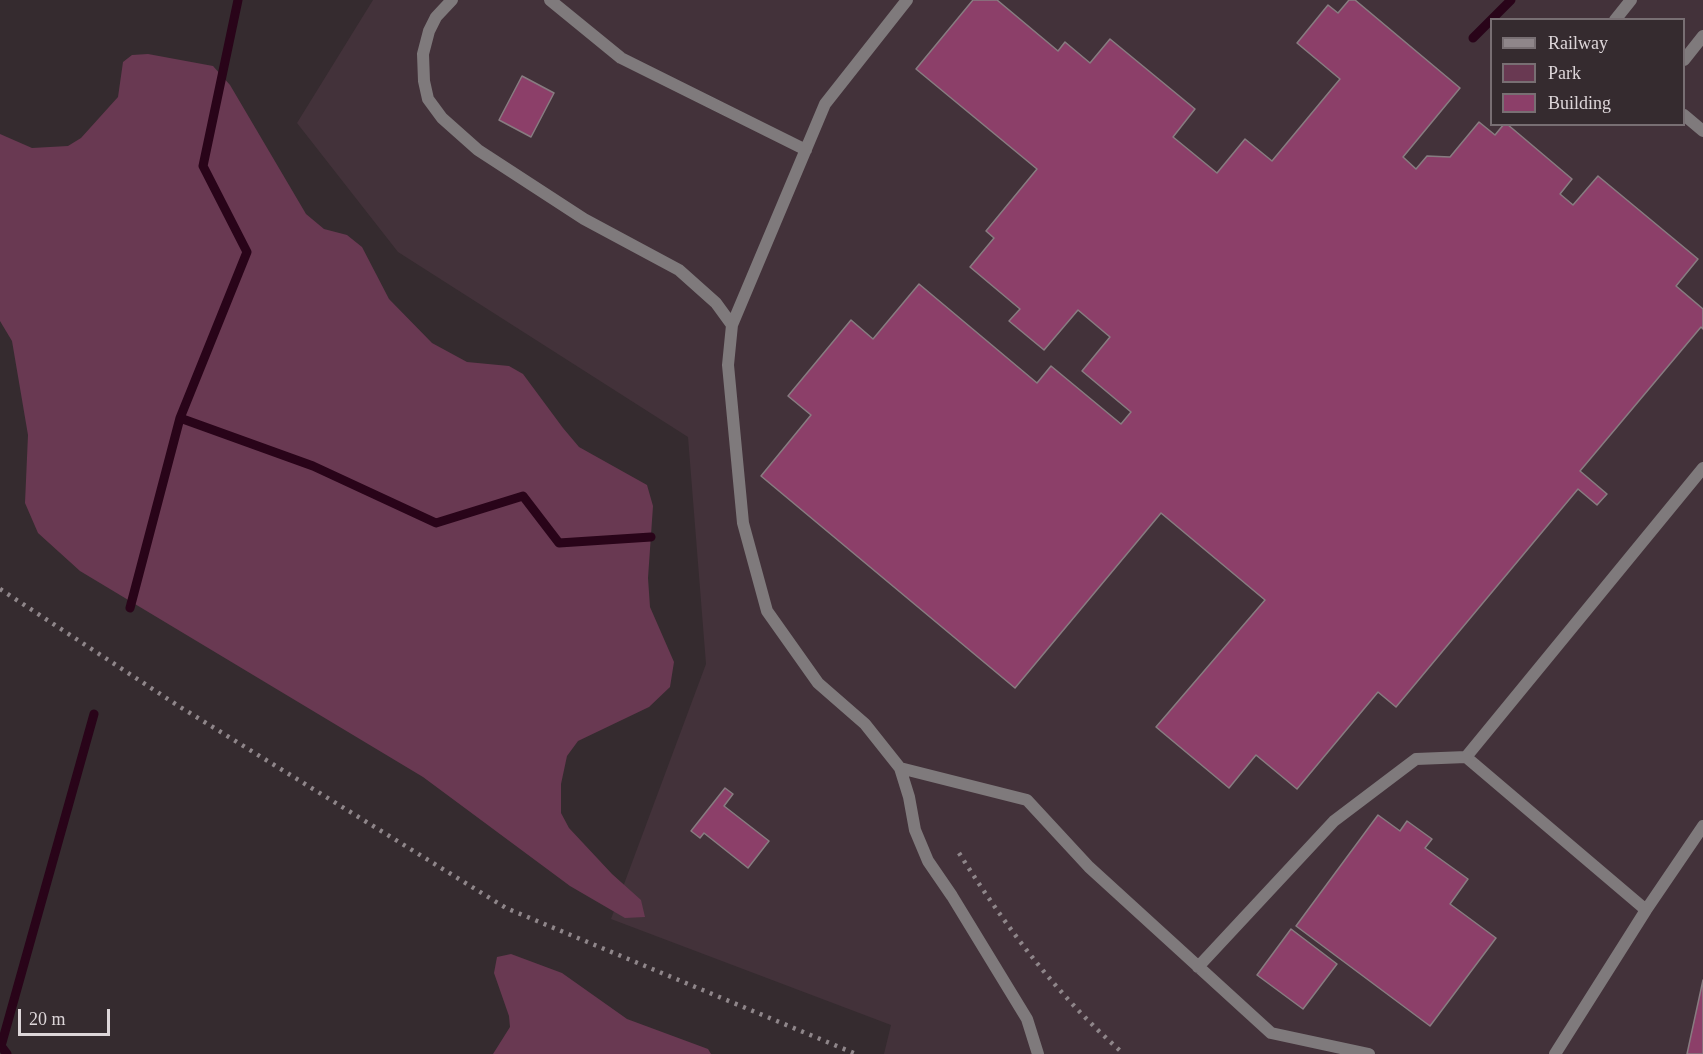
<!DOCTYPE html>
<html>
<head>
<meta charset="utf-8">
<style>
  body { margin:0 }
  #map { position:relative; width:1703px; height:1054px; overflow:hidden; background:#352b2f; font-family:Georgia,serif }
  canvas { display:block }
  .legend { position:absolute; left:1490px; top:18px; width:195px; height:108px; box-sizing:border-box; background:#352b2f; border:2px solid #786f73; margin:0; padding:8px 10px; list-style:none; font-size:18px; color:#ddd6d9 }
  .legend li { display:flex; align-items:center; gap:12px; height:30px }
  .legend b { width:30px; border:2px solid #786f73 }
  .scale { position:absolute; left:18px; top:1009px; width:92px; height:27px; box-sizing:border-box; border:3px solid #ddd6d9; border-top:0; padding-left:8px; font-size:18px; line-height:21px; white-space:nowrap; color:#ddd6d9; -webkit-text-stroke:4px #352b2f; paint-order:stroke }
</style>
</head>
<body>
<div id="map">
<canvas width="1703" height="1054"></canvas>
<ul class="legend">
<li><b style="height:8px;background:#8f868a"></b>Railway</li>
<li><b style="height:16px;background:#693952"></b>Park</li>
<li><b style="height:16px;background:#8c3f69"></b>Building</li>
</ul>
<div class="scale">20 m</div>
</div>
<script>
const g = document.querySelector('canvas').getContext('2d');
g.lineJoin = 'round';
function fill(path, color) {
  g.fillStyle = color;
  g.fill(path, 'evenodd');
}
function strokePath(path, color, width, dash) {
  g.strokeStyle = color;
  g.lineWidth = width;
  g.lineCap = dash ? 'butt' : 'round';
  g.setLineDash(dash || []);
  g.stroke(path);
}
fill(new Path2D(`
  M373,0h1330v1054h-819l7,-29 -280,-106 95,-255 -18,-227 -290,-185 -101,-129zM1492,20h192v104h-192z`), '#43323a');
fill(new Path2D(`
  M148,54l65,12 17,19 76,129 18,15 23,6 15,12 27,52 43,44 35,19 42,4 14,8 40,54 16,19 68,38 6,21 -5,72 2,29 24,55 -4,25 -21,20 -71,34 -11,15 -6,28v29l8,15 43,46 29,26 4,17 -20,1 -55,-32 -147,-109 -343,-206 -42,-38 -13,-30 3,-68 -16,-94 -12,-20v-187l32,14 36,-2 13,-8 37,-41 5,-35 9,-7z
  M511,954l51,19 65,46 81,30 3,5h-218l17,-27 -1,-11 -15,-43 3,-16z`), '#693952');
strokePath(new Path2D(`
  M1473,38l38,-38
  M180,418l133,48 123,57 87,-27 36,47 92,-6
  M130,608l50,-190 67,-166 -44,-86 35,-166
  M7,1054l-6,-8 93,-332`), '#290419', 9);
const building = new Path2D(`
  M973,0h24l61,51 7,-9 25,21 20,-24 85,70 -22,28 44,36 28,-34 27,22 68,-82 -43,-36 31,-38 10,8 11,-13h6l105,88 -57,69 13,12 11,-13 23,1 29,-35 16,13 9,-11h3l65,55 -12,15 13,11 25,-29 100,83 -22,27 27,23v20l-2,-2 -121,144 27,23 -10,11 -19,-16 -182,218 -18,-15 -81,97 -41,-34 -27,33 -73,-61 109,-127 -104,-87 -146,175 -254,-212 50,-61 -23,-19 63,-76 22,19 46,-55 118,99 14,-17 70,58 10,-12 -49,-41 28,-34 -32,-27 -34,40 -35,-29 11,-12 -50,-42 24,-29 -8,-7 51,-62 -121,-100z
  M522,76l32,17 -23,44 -32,-17z
  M725,788l8,6 -9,12 45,35 -21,27 -44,-35 -4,5 -9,-7z
  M1378,815l22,16 7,-10 25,18 -7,9 43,31 -18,25 46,34 -66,88 -134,-100z
  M1291,929l46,35 -34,45 -46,-34z
  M1703,980v74h-16z`);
fill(building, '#8c3f69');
strokePath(building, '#887c81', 1.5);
strokePath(new Path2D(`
  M452,0l-16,17 -7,14 -6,23 1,27 4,18 14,19 36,32 106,69 95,51 37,33 16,22 -4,40 15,158 24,88 51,72 47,41 35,44 9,29 6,33 13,31 24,35 75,123 11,35
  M550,0l71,58 185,92
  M1615,20l16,-20
  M1684,60l19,-24
  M1684,115l19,16
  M732,325l93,-221 82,-104
  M1703,468l-237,289 180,153 57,-84
  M900,768l127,32 62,67 182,166 98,21
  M1198,967l136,-146 82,-62 50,-2
  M1555,1054l91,-144`), '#7f7a7c', 12);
strokePath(new Path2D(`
  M0,589l177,116 329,203 350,146
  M959,853c47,74 99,144 165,201`), '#8f868a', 4.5, [3, 6]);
</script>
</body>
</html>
